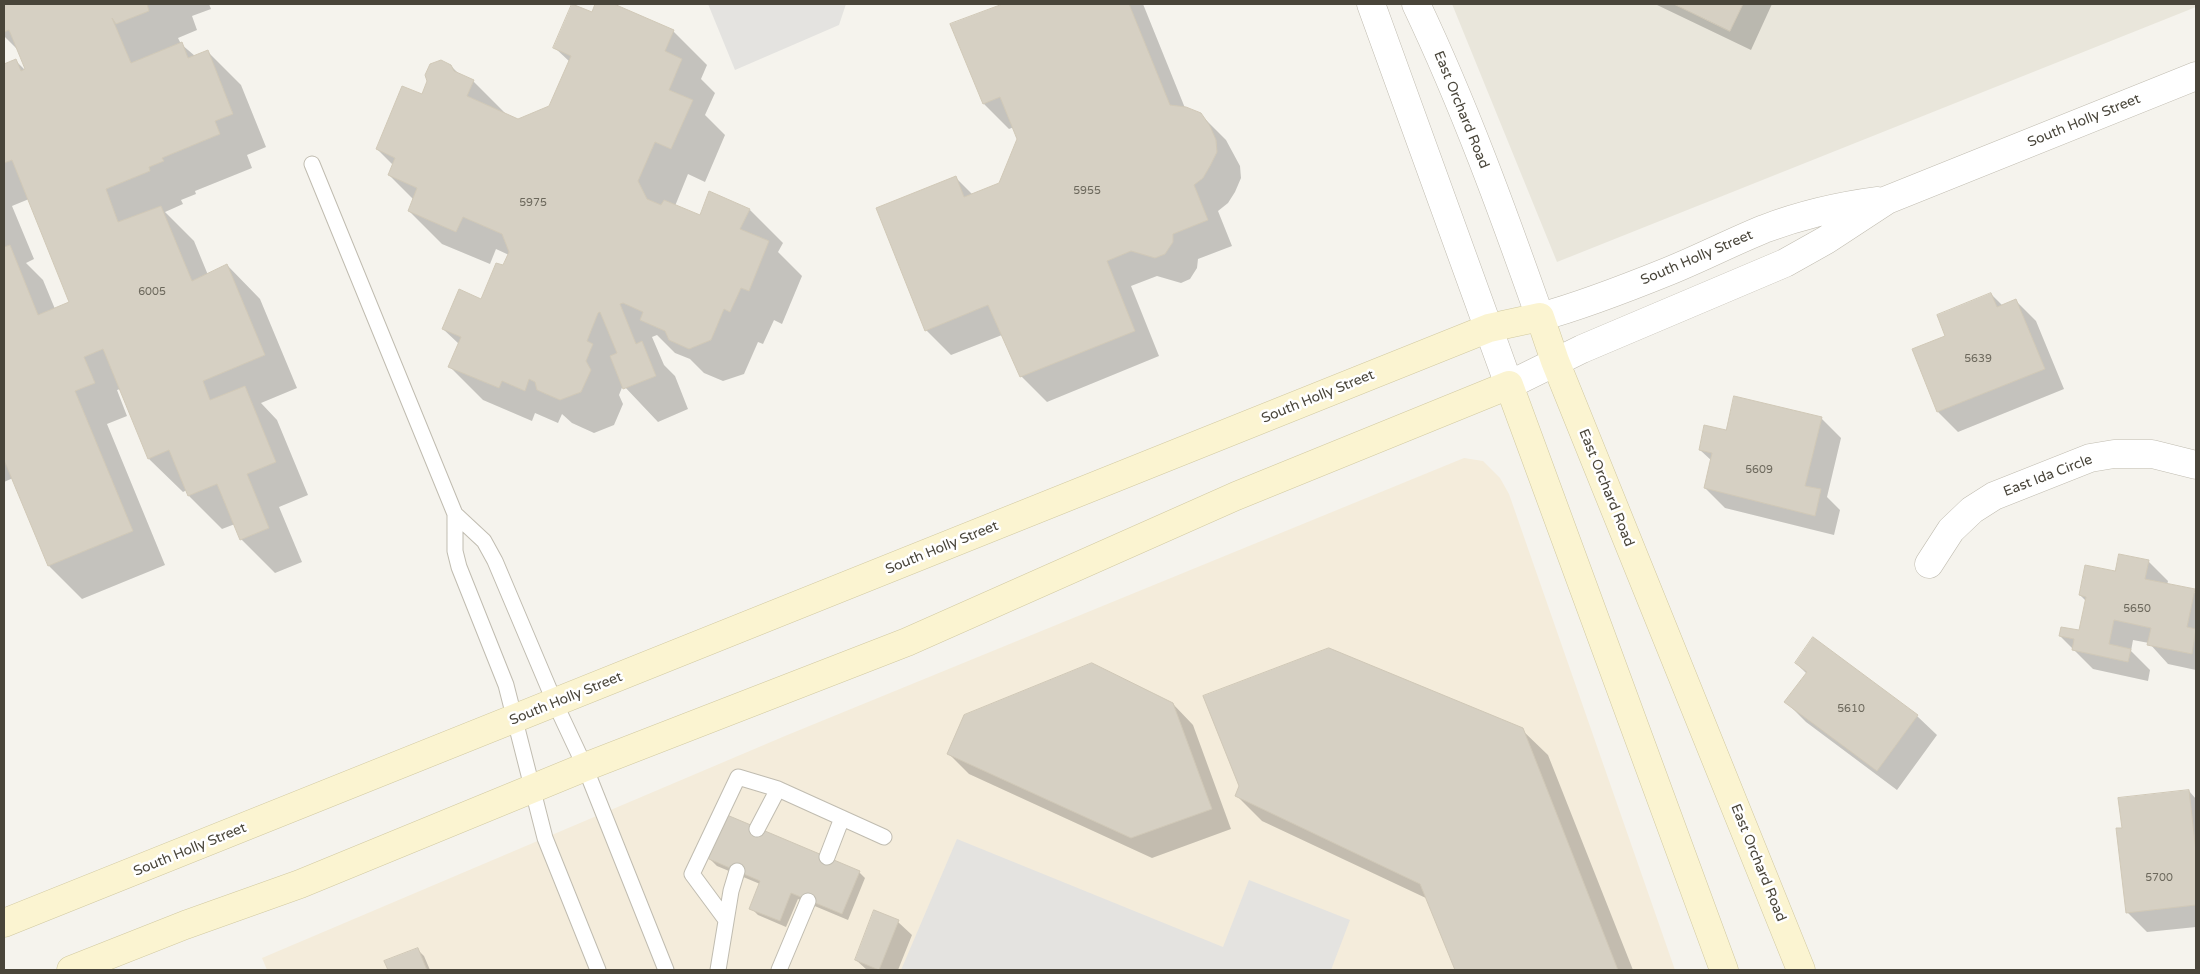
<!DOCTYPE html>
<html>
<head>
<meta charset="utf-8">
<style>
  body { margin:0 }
  #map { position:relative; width:2200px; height:974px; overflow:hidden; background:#f5f3ed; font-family:"Varela Round",sans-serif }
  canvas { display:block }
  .frame { position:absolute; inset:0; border:5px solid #49453a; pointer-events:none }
</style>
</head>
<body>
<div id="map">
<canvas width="2200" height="974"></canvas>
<div class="frame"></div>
</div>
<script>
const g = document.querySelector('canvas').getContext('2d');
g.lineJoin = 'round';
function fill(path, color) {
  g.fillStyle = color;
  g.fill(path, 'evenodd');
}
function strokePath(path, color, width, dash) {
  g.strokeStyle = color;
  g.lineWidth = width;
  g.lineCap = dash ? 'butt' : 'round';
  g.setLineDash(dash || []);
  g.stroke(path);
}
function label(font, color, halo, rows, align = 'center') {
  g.font = font + ' "Varela Round",sans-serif';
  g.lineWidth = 5;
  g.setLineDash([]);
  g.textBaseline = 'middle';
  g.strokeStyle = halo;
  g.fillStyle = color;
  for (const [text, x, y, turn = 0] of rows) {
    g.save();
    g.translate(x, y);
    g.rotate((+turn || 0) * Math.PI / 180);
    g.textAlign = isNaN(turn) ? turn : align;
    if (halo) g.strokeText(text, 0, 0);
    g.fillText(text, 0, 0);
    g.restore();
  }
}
fill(new Path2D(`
  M1452,4h744v3l-639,255z`), '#e9e6db');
fill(new Path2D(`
  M1464,458l19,3 17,17 9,16 166,476h-1408l-5,-12 523,-222z`), '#f4ecdb');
fill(new Path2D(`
  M708,4h138l-7,21 -104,45z
  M957,839l266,108 26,-67 101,40 -19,50h-430z`), '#e4e3e0');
fill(new Path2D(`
  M4,4h205l2,5 -19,7 5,14 -19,8 3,6 14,12 13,-4 33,33 25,62 -19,8 5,13 -57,23 1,3 -15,6 2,4 -18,8 29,29 14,34 19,-10 33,34 37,89 -36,15 16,17 31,75 -29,12 23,55 -27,11 -33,-33 -7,-16 -13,5 -33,-33 -2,-6 -4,2 -34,-33 -29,-70 -3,1 10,26 -20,8 58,141 -83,34 -33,-33 -36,-88 -9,4v-417l12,-4 12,12 -9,-22 -15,-15zM29,199l42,104 -16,6 -12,-29 -17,-17 8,-4 -22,-53z
  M597,4h13l63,27 34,34 -6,14 14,14 -10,22 20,20 -20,47 -17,-8 -13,32 25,10 50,-6 33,33 -5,9 24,24 -20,48 -8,-4 -11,24 -5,-2 -14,32 -21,7 -19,-8 -14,-14 -15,-6 -18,-18 -5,2 12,28 11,11 13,33 -30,13 -35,-37 -4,10 4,9 -9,21 -20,8 -22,-10 -10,-9 -4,9 -23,-10 -3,8 -49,-21 -34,-34 10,-22 -16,-15 39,-28 22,-34 5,-12 -13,-6 -6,15 -48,-20 -33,-33 5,-11 -25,-25 4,-10 -16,-16 74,-83 8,8 14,7 33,33 12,6 32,-13 20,-45 -15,-14 37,-34z
  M1007,4h136l42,104 15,6 26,26 14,26 1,12 -6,14 -7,11 -10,8 14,35 -34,13 -1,9 -7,11 -9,4 -24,-7 -26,10 28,70 -112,46 -26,-26 -19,-41 -51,20 -25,-25 29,-153 18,18 27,-11 18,-45 -4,-12 -5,2 -25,-25 -32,-80z
  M1655,4h117l-21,46z
  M1991,294l12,12 13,-5 20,20 28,68 -106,43 -20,-20 9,-76z
  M1821,418l20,20 -14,59 13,13 -6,25 -109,-27 -20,-20 7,-27 -12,-11z
  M2148,561l20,20 -1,4 29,8v77l-28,-6 -19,-21 -16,-3 -2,11 19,19 -2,11 -55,-12 -33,-33 20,-4 6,-31 -6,-6 36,-22z
  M1796,663l121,53 20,19 -40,55 -91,-68 -20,-20 21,-28z
  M1173,704l20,21 38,104 -79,29 -183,-84 -20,-20z
  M1522,730l26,25 85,215h-177l-28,-71 -166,-78 -25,-25z
  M2189,791l7,8v128l-49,5 -20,-20 -4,-83z
  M710,859l149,13 6,6 -17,42 -50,-21 -12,28 -28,-12 -7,-7 9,-24 -43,-18z
  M874,912l24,10 14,13 -14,35h-31l-11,-10z
  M417,949l7,7 6,14h-41l-3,-8z`), '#0003');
const building = new Path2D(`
  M4,4h143l2,7 -33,13 -4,-6 19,45 51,-21 6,16 20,-8 25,64 -18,7 5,13 -58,24 2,3 -15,6 1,4 -44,18 12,33 43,-16 31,75 35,-17 38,91 -62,26 7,19 35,-14 31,76 -29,12 22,54 -29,12 -23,-56 -29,12 -19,-46 -21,9 -45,-110 -19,8 11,26 -20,8 58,140 -85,35 -44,-106v-213l6,-2 28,70 31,-13 -57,-142 -8,3v-99l12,-5 5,12 4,-2 -16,-39 -5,2z
  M572,4l20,8 3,-8h19l60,26 -9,21 17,8 -13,31 24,10 -22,49 -16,-7 -17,39 9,18 14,6 3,-5 36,15 9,-24 41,18 -10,20 29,12 -20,50 -8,-3 -11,24 -6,-3 -13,31 -22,9 -20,-9 -4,-9 -25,-11 3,-8 -20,-9 -3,1 16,40 6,-3 14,35 -33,13 -13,-33 7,-3 -17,-41 -2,1 -11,28 6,3 -7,17 5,9 -10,22 -21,8 -23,-10 -2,-8 -6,-3 -4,12 -23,-10 -3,7 -51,-21 13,-30 -19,-8 17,-40 22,10 15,-36 7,2 6,-13 -7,-18 -39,-17 -7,15 -48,-21 9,-23 -29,-13 7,-17 -19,-9 26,-63 20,8 5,-13 -2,-6 5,-11 11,-4 10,5 3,6 20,9 -7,16 51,23 31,-13 22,-50 -18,-8z
  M1003,4h126l41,101 16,2 15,6 9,13 6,14 1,12 -7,14 -7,12 -9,7 14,35 -35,14v8l-8,12 -10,4 -24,-7 -24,10 28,70 -115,46 -32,-72 -63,26 -49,-123 80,-32 8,21 35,-14 18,-44 -17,-42 -17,7 -33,-80z
  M1674,4h69l-13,27z
  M1991,293l6,14 19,-8 29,70 -108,43 -25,-63 33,-13 -8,-21z
  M1734,396l88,21 -17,69 16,3 -6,27 -111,-28 8,-35 -13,-3 5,-25 22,5z
  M2119,554l30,6 -4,19 50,10 -8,38 9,2 -4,25 -45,-9 4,-17 -37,-8 -5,24 22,5 -3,13 -56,-12 2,-11 -15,-3 2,-9 18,3 7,-33 -7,-2 6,-30 30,6z
  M1813,637l105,78 -41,56 -93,-69 23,-30 -12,-9z
  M1329,648l194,80 95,242h-163l-35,-86 -185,-88 4,-10 -36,-90z
  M1092,663l81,40 39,106 -81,29 -184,-84 17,-39z
  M2189,790l7,61v54l-70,8 -10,-85h6l-4,-30z
  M727,815l133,56 -18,43 -51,-21 -11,28 -31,-12 11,-28 -51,-22z
  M874,910l25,10 -20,50 -24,-10z
  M418,948l9,22h-39l-4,-9z`);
fill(building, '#d6d0c3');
strokePath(building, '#d0c8b7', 1);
const service = new Path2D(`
  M312,164l143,350v37l4,16 47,118 39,153 53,132
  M455,514l29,27 11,20 60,142 30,64 81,203
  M757,829l21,-40 106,48
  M827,857l15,-39
  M726,920l-34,-46 46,-97 40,12
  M718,970l13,-79 6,-20
  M779,970l29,-69`);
const minor = new Path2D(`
  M1929,564l22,-34 21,-20 22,-14 96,-38 24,-4h38l44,11`);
const tertiary = new Path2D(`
  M1371,4l138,381 73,-36 203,-86 41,-23 61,-40 309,-124
  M1416,4c48,101 87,208 124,313 44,-12 87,-29 129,-46 32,-13 63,-29 95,-42 37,-14 75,-23 114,-28`);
const secondary = new Path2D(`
  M4,923l1485,-595 51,-11 15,44 246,609
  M71,970l114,-45 115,-41 285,-117 322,-125 329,-146 273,-111 215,585`);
strokePath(service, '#c0bcb0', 17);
strokePath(minor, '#c0bcb0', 29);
strokePath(tertiary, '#c0bcb0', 29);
strokePath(secondary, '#d1c9a0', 29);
strokePath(service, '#fff', 15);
strokePath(minor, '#fff', 28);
strokePath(tertiary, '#fff', 28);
strokePath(secondary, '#fbf4d1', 28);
label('11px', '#6c685c', null, [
  ["5955",1087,191],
  ["5975",533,203],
  ["6005",152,292],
  ["5639",1978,359],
  ["5609",1759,470],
  ["5650",2137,609],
  ["5610",1851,709],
  ["5700",2159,878]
]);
label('14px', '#49453a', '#fff', [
  ["East Orchard Road",1461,110,68],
  ["South Holly Street",2084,121,-22],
  ["South Holly Street",1697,258,-23],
  ["South Holly Street",1318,397,-22],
  ["East Ida Circle",2048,476,-21],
  ["East Orchard Road",1606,488,68],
  ["South Holly Street",942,548,-22],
  ["South Holly Street",566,699,-22],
  ["South Holly Street",190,850,-22],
  ["East Orchard Road",1758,863,68]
]);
</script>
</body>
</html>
